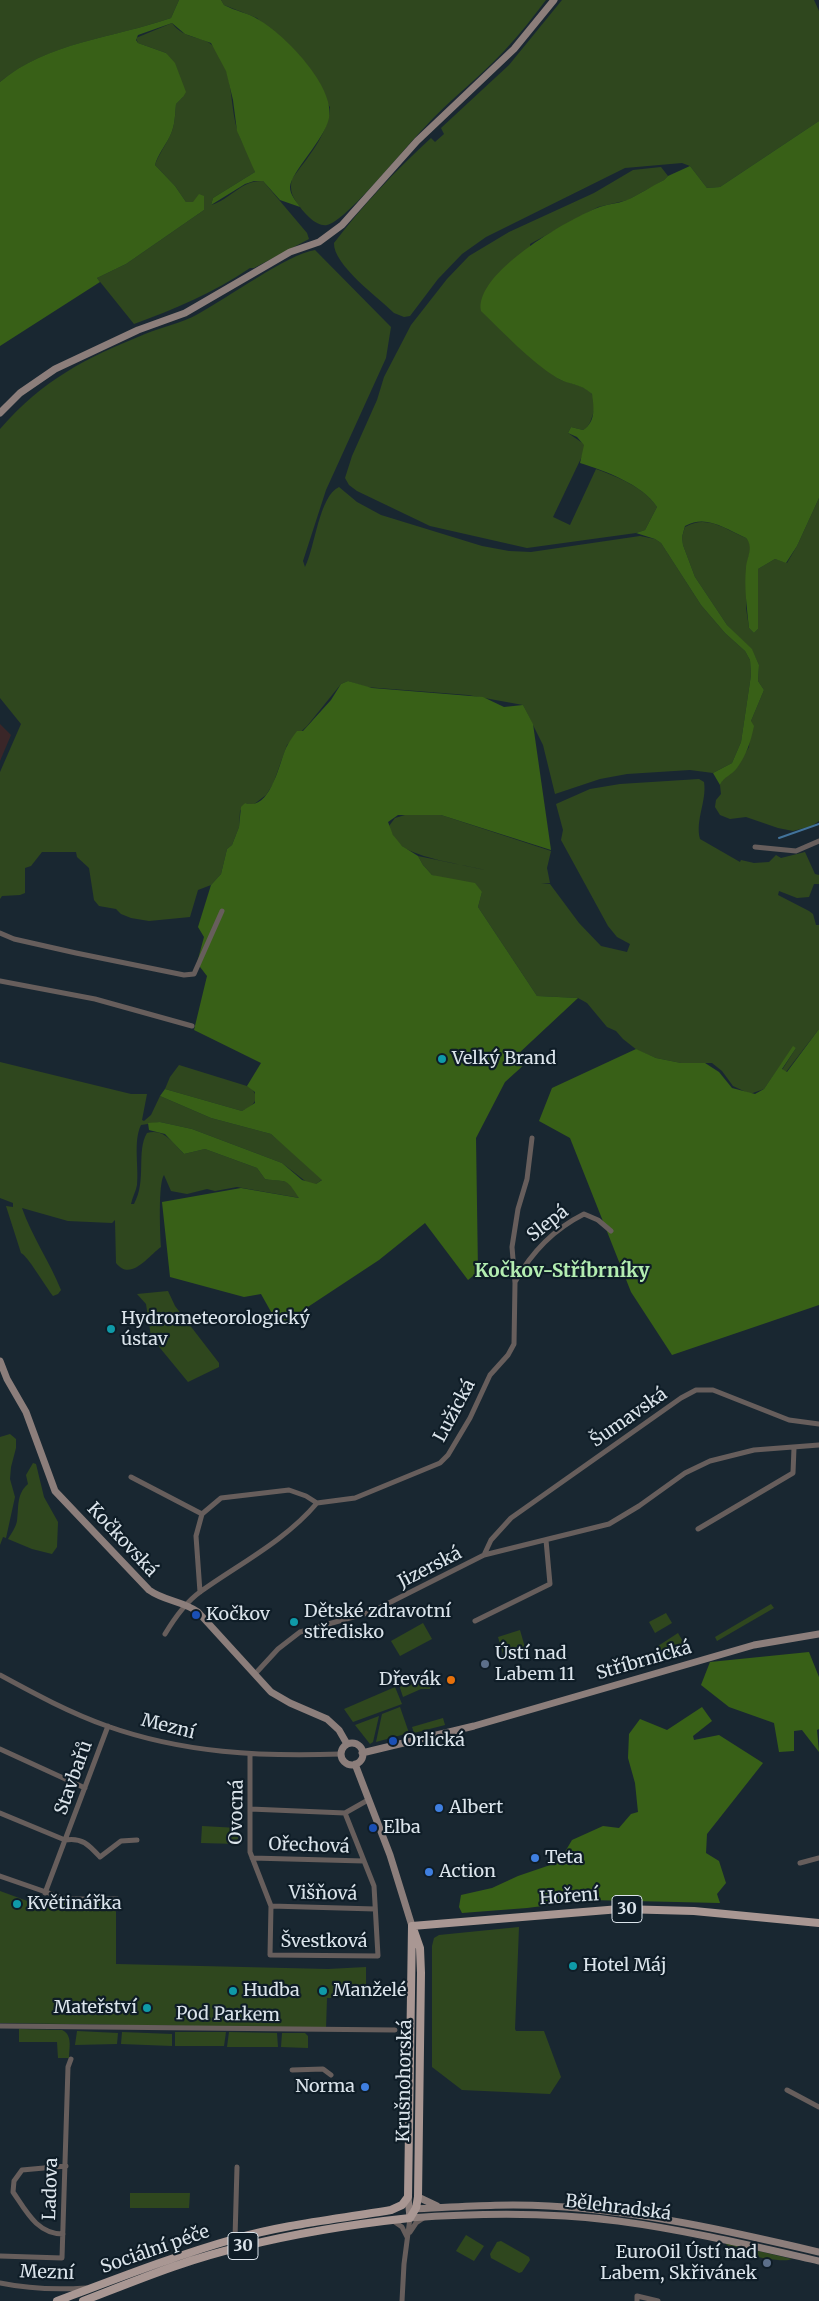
<!DOCTYPE html>
<html>
<head>
<meta charset="utf-8">
<style>
  body { margin:0 }
  canvas { display:block; background:#192731 }
</style>
</head>
<body>
<canvas width="819" height="2301"></canvas>
<script>
const g = document.querySelector('canvas').getContext('2d');
g.lineJoin = 'round';
function fill(path, color) {
  g.fillStyle = color;
  g.fill(path, 'evenodd');
}
function strokePath(path, color, width, dash) {
  g.strokeStyle = color;
  g.lineWidth = width;
  g.lineCap = dash ? 'butt' : 'round';
  g.setLineDash(dash || []);
  g.stroke(path);
}
function label(font, color, halo, rows, align = 'center') {
  g.font = font + ' Merriweather,serif';
  g.lineWidth = 4.5;
  g.setLineDash([]);
  g.textBaseline = 'middle';
  g.strokeStyle = halo;
  g.fillStyle = color;
  for (const [text, x, y, turn = 0] of rows) {
    g.save();
    g.translate(x, y);
    g.rotate((+turn || 0) * Math.PI / 180);
    g.textAlign = isNaN(turn) ? turn : align;
    if (halo) g.strokeText(text, 0, 0);
    g.fillText(text, 0, 0);
    g.restore();
  }
}
fill(new Path2D(`
  M0,724l11,11 -11,26z`), '#3a2628');
fill(new Path2D(`
  M0,0h179l-8,18c-57,20 -123,24 -171,64z
  M221,0h325c-13,17 -26,34 -41,50 -26,28 -57,51 -82,79 -18,18 -76,92 -96,96 -10,2 -22,-11 -27,-18 -7,-9 -11,-16 -8,-28 15,-21 37,-45 38,-72l-73,-89 -33,-13z
  M562,0h252l5,11v110l-99,66 -13,1 -17,-22 -8,-3 -57,5 -139,69 -24,17 -24,25 -28,37 -6,1 -10,-4c-15,-15 -61,-48 -60,-70 28,-37 62,-73 97,-105l4,4 9,-8 -3,-6 68,-63z
  M172,23c12,17 31,13 40,22 22,23 17,56 25,84 4,15 15,28 18,43l-42,26 -2,7c19,-5 30,-25 52,-24l44,52 2,6 -55,29h-4c-37,25 -75,41 -116,56l-37,-46 29,-14 78,-54 -11,-8h-7l-11,-16 -20,-21c4,-11 10,-19 15,-29 5,-10 5,-21 6,-32l7,-7 -17,-44 -28,-10 -2,-5z
  M661,167l7,9 -4,4 -36,20 -30,7 -68,37 12,121c6,5 12,12 19,15 17,6 41,8 32,34 -2,6 -4,13 -10,16l-12,-3 -3,6 16,11v8l-31,65 17,8 26,-56c21,8 48,18 61,38l-12,23 -9,3 -109,15 -97,-22 -73,-35 -8,-6 -4,-7 7,-22 25,-56 7,-23 27,-52 36,-46 22,-23 40,-24 85,-39 39,-23z
  M315,250l76,77 -5,31 -60,132 -23,71 2,6c10,-19 14,-71 34,-80l18,15 24,13 101,31 27,5 22,1 109,-16 15,3 6,4 40,62 24,28 20,18 5,9 1,15 -10,67 -9,21 -19,10 -23,-3 -63,4 -27,5 -45,15 -12,-49 -20,-40 -55,-10 -102,-8 -18,-6 -7,3 -34,42 -20,19 -14,39 -7,11 -13,10 -8,-2 -5,8 -1,16 -7,18 -5,4 -6,25 -10,11 -13,5 -8,27 -41,4 -18,-3 -10,-4 -5,-5 -17,-3 -5,-6 -5,-32 -12,-11 -1,-5h-34l-11,14 -6,2v25l-5,2 -18,1 -2,3v-127l21,-48 -21,-26v-269c44,-50 84,-70 145,-95 17,-7 37,-11 53,-20 28,-15 90,-60 117,-64z
  M819,498v323l-7,5 -19,5 -15,-3 -32,-11 -16,2 -10,-4 -5,-8 1,-7 5,-6 -1,-9 3,-7 12,-8 14,-23 2,-26 13,-31 -6,-9 1,-16 -7,-15 -25,-25 -32,-48 -12,-32 -1,-8 3,-10c22,-13 40,2 61,11 6,7 5,12 2,20l-2,50 3,20 5,5 4,-4v-60l17,-10 12,4 10,-17z
  M699,779l5,3c3,19 -9,38 -4,57l40,23 1,-2 13,3 15,-1 7,-7 5,3 24,-6 10,22 4,1v9h-5l-5,13 -12,1 -18,-7 -1,4 31,16 4,3 3,11h3v104l-33,43 -4,-2 14,-22 -3,-1 -29,42 -14,5 -17,-8 -11,-15 -10,-8h-31l-25,-5 -19,-8 -14,-11 -7,-8 -9,-4 -20,-24 -9,-5 -41,-2 -59,-89 4,-15 -50,-17 -9,-10 -5,-9 67,14c-20,-5 -68,-12 -83,-24 -7,-5 -10,-12 -13,-20l6,-8 10,-3h36l110,36 -4,17 3,15h-9l9,1 29,39 22,23 26,6 3,-8 -13,-7 -9,-11 -47,-86 2,-10 -7,-26 34,-15 30,-5z
  M0,1062l131,32h16l-5,26 2,1 7,-6 9,-19 51,22 60,16 52,45 -7,5h-7l-27,-21 -90,-34 -32,-7 -19,3c-8,16 -2,42 -4,60 -1,6 -5,13 -6,19h3c13,-23 2,-53 13,-71 17,-5 26,10 37,21l21,-5 52,19 8,11c17,3 27,-2 35,19l-63,-11 -22,4 -8,-2 -20,5 -16,-3 -7,-16c-6,8 -4,59 -3,72 -13,9 -30,35 -45,16l-1,-43 -3,3 -44,-2 -46,-13c10,29 28,54 39,82l-3,4 -5,2c-7,-9 -26,-41 -32,-43l-15,-47 7,1v-4l-13,-5z
  M179,1065l71,22c11,11 5,18 -8,24l-77,-22 5,-12z
  M168,1291l7,15 44,57v4l-31,15 -37,-45 -5,-33 -9,-10z
  M10,1434l6,5v9l-5,19 -1,12 5,18 -9,41 -3,-1 -3,8v-108z
  M33,1463l3,1 8,33 14,25 -1,25 -5,7 -20,-5 -24,-10c3,-5 8,-12 9,-18 2,-13 -1,-27 11,-37l-2,-9z
  M771,1604l3,4 -57,33 -2,-4z
  M666,1613l6,10 -17,10 -6,-11z
  M423,1623l9,16 -32,17 -9,-15z
  M520,1630l6,21 -22,6 -6,-20z
  M678,1633l7,12 -21,12 -6,-11z
  M434,1672l2,8 -6,9h-9l-18,8 -4,-12z
  M395,1687l7,17 -49,18 -9,-13z
  M400,1707l9,26 -33,9 6,-28z
  M379,1716l-6,26 -3,2 -15,-19z
  M443,1718l2,7 -31,8 -2,-6z
  M202,1826l36,2v16l-37,-1z
  M0,1891l41,15 7,-8 10,2 58,2v62l212,5 38,-2v30l-39,1 -1,30 -326,-5z
  M519,1927l-4,102 1,2h28l17,46 -11,17 -88,-4 -30,-23v-121l2,-8 5,-3z
  M19,2029l43,1c11,5 7,18 7,28h-11l-1,-16h-38z
  M77,2031l41,2 -1,11 -42,1z
  M122,2032l50,2v12l-51,-2z
  M175,2032h51l-2,14h-49z
  M229,2032l48,1 1,14h-51z
  M282,2033h23l3,3v12l-27,-1z
  M130,2193h60l-1,15h-59z
  M466,2235l18,11 -10,15 -18,-10z
  M501,2241l28,16 1,3 -8,12 -3,1 -28,-15 -1,-4 7,-12z
  M725,2243l67,16c-10,5 -62,-6 -67,-16z`), '#2f471e');
fill(new Path2D(`
  M179,0h42l3,5c11,6 25,8 35,15 25,14 77,67 70,98 -4,21 -38,54 -39,69 0,8 6,14 10,20l-20,-7 -17,-19h-9l-9,3 -34,21 2,-7 42,-26 -18,-41 -4,-31 -7,-29 -15,-28 -26,-9 -13,-11 -34,12 -2,5 2,3 28,10 9,10 11,29 -3,5 -7,7c-1,11 -1,22 -6,32 -5,10 -12,18 -15,29l20,21 11,16h7l6,-8 5,2v14l-78,54 -29,14 3,4 -100,64v-264c47,-40 114,-44 171,-64z
  M819,121v377l-22,48 -11,17 -11,-4 -17,10v60l-4,4 -5,-5c-2,-20 -5,-41 -3,-60 1,-12 8,-20 0,-30 -21,-9 -39,-24 -61,-12l-3,11 1,8 12,32 32,48 25,24 7,16 -1,16 6,9 -13,31 3,5c-3,15 -8,30 -17,42 -6,8 -13,8 -17,17l-7,-12 19,-10 9,-21 10,-67 -1,-15 -5,-9 -20,-18 -24,-28 -40,-62 -6,-4 -19,-6 9,-3 12,-23c-15,-23 -52,-36 -77,-44l4,-18 -7,-8 -9,-4 3,-6 12,3c13,-8 11,-23 9,-36 -12,-11 -23,-9 -35,-16 -28,-18 -52,-44 -76,-67 -7,-38 86,-91 116,-103 9,-4 20,-4 30,-8 12,-5 24,-14 37,-20l4,-4 22,-10 17,22 13,-1z
  M348,681l24,7 111,9 21,10 19,-2 10,19 18,126 -110,-35h-43l-10,7 5,13 9,11 16,10 5,9 9,10 43,8 7,9 -4,15 59,89 41,2 -60,56 8,9 -21,19 -29,56 2,134 -10,8 -43,-57 -46,37 -100,66 -18,-32 -17,3 -74,-20 -8,-75 79,-14 58,10c-14,-22 -11,-15 -34,-19l-8,-11 -52,-19 -21,5 -19,-20 -16,-4 -1,-7 12,-1 32,7 90,34 20,17 14,4 6,-4 -51,-46 -60,-16 -51,-22 5,-7 77,22 13,-8v-11l-8,-6 14,-23 -67,-33 13,-54 -10,-13 7,-26 -6,-10 13,-42 10,-11 6,-25 5,-4 7,-18 2,-20 4,-4c25,9 34,-39 41,-55 3,-6 7,-12 11,-17h6l28,-31 10,-16z
  M819,1029v276l-147,50 -41,-63 -61,-154 -31,-17 13,-33 84,-39 20,9 25,5h24l14,9 13,16 23,6 9,-5 29,-43 3,2 -14,21 5,3z
  M809,1652l10,25v52l-2,1 2,22 -17,-22 -8,1v20l-15,1 -5,-29 -45,-16 -28,-22 9,-23z
  M702,1707l10,14 -19,15 1,4 25,-5 44,28 -56,71 -1,19 13,8 7,22 -9,11 3,9 -130,-3 -63,8 -65,5 -3,-6 2,-12 31,-7 26,-12 41,-14 13,-22 31,-14 16,2 12,-14 7,-2 -3,-29 -7,-25 1,-24 11,-15 27,11z`), '#386017');
strokePath(new Path2D(`
  M779,838l40,-14`), '#42739b', 2);
strokePath(new Path2D(`
  M755,847l41,4 23,-10
  M0,933l14,6 62,14 108,22 10,-1 28,-63
  M0,981l95,18 97,27
  M515,1282c16,-29 39,-53 69,-68l14,6 13,11
  M131,1477l71,37
  M698,1529l95,-56 1,-25
  M484,1555l7,-15 20,-22 170,-120 15,-8h17l76,30 30,4
  M200,1592l-4,-56 6,-22 19,-16 68,-8 17,6 11,7
  M475,1621l75,-37 -4,-44
  M165,1634c9,-15 21,-32 35,-42 39,-28 85,-51 117,-89l38,-5 85,-35 8,-8 22,-37 20,-43 18,-20 6,-11 1,-61 -3,-36 6,-38 9,-30 5,-41
  M255,1674l23,-25 22,-17 71,-20 113,-57 125,-31 30,-18 46,-33 25,-12 44,-11 65,-5
  M0,1675c35,19 70,38 107,51 76,27 154,31 234,28
  M0,1749l85,39
  M250,1755v97l21,54 -1,49 108,1 -4,-70 -29,-73 23,-13
  M250,1809l95,4
  M0,1813l65,27c17,-3 24,5 35,17l21,-16 16,-1
  M252,1858l112,3
  M800,1863l19,-5
  M0,1876l66,23h51
  M45,1893l63,-167
  M271,1906l104,3
  M0,2026l395,4
  M292,2070l31,-1 8,6
  M787,2090l32,17
  M392,2220l10,7 5,10
  M410,2232l6,-9 9,-6
  M63,2234c-26,0 -37,-23 -50,-42l1,-11 8,-11 44,-4
  M235,2238l2,-71
  M0,2256l62,2 6,-191 3,-8
  M0,2283c29,6 56,7 86,5
  M402,2301l2,-37 6,-46
  M637,2301v-5l21,5`), '#675e5c', 5);
strokePath(new Path2D(`
  M0,413l20,-20 35,-24 83,-39 47,-17 105,-61 29,-10 23,-17 75,-84 97,-92 40,-49
  M0,1361l7,18 19,33 29,79 94,99c15,11 34,11 49,22l73,80 19,11 37,16 12,11 8,14
  M341 1754a11 11 0 1 1 22 0a11 11 0 1 1-22 0Z
  M362,1753l112,-27 280,-81 65,-11
  M355,1764l35,91 22,71
  M408,2197l2,21c70,-5 140,-6 208,3 68,9 135,25 201,40
  M418,2197l19,9
  M411,2209c46,-2 92,-6 138,-3 92,5 180,25 270,46`), '#8c7e7b', 7);
strokePath(new Path2D(`
  M412,1926l208,-17 74,2 125,12
  M57,2301c59,-22 117,-45 177,-62 51,-15 105,-20 157,-29l11,-5 6,-8 4,-271
  M83,2301c52,-20 104,-42 158,-54 56,-14 113,-23 169,-29l6,-10 2,-11 3,-224 -1,-25 -7,-20`), '#a99793', 8);
for (const [x, y, r, color] of [
  [442,1059,5,"#0f9aa8"],
  [111,1329,5,"#0f9aa8"],
  [196,1615,5,"#1a4fb4"],
  [294,1622,5,"#0f9aa8"],
  [485,1664,5,"#5c6f8a"],
  [451,1680,5,"#e8710a"],
  [393,1741,5,"#1a4fb4"],
  [439,1808,5,"#3f7fe0"],
  [373,1828,5,"#1a4fb4"],
  [535,1858,5,"#3f7fe0"],
  [429,1872,5,"#3f7fe0"],
  [17,1904,5,"#0f9aa8"],
  [573,1966,5,"#0f9aa8"],
  [233,1991,5,"#0f9aa8"],
  [323,1991,5,"#0f9aa8"],
  [147,2008,5,"#0f9aa8"],
  [365,2087,5,"#3f7fe0"],
  [767,2263,5,"#5c6f8a"]
]) {
  const dot = new Path2D();
  dot.arc(x, y, r, 0, 2 * Math.PI);
  g.fillStyle = color;
  g.fill(dot);
  strokePath(dot, '#0f1d27', 2);
}
for (const [x, y, w] of [
  [627,1909,30],
  [243,2246,30]
]) {
  const box = new Path2D();
  box.roundRect(x - w / 2, y - 13.5, w, 27, 4);
  g.fillStyle = '#0f1d27';
  g.fill(box);
  strokePath(box, '#dbe4eb', 1);
}
label('bold 16px', '#dbe4eb', null, [
  ["30",627,1909],
  ["30",243,2246]
]);
label('18px', '#dbe4eb', '#0f1d27', [
  ["Velký Brand",452,1059],
  ["Hydrometeorologický",121,1319],
  ["ústav",121,1340],
  ["Dětské zdravotní",304,1612],
  ["středisko",304,1633],
  ["Kočkov",206,1615],
  ["Ústí nad",495,1654],
  ["Labem 11",495,1675],
  ["Dřevák",441,1680,"right"],
  ["Orlická",403,1741],
  ["Albert",449,1808],
  ["Elba",383,1828],
  ["Teta",545,1858],
  ["Action",439,1872],
  ["Květinářka",27,1904],
  ["Hotel Máj",583,1966],
  ["Hudba",243,1991],
  ["Manželé",333,1991],
  ["Mateřství",137,2008,"right"],
  ["Norma",355,2087,"right"],
  ["EuroOil Ústí nad",757,2253,"right"],
  ["Labem, Skřivánek",757,2274,"right"]
], 'left');
label('18px', '#dbe4eb', '#0f1d27', [
  ["Slepá",548,1224,-38],
  ["Lužická",455,1411,-62],
  ["Šumavská",629,1418,-35],
  ["Kočkovská",122,1540,47],
  ["Jizerská",430,1568,-27],
  ["Stříbrnická",644,1661,-16],
  ["Mezní",168,1727,14],
  ["Stavbařů",74,1778,-70],
  ["Ovocná",237,1812,-89],
  ["Ořechová",309,1846,2],
  ["Višňová",323,1894,1],
  ["Hoření",569,1897,-4],
  ["Švestková",324,1942],
  ["Pod Parkem",228,2015,1],
  ["Krušnohorská",405,2081,-89],
  ["Ladova",51,2189,-88],
  ["Bělehradská",618,2208,7],
  ["Sociální péče",155,2250,-19],
  ["Mezní",47,2273,2]
]);
label('bold 19px', '#b3edb1', '#0f1d27', [
  ["Kočkov-Stříbrníky",562,1272]
]);
</script>
</body>
</html>
